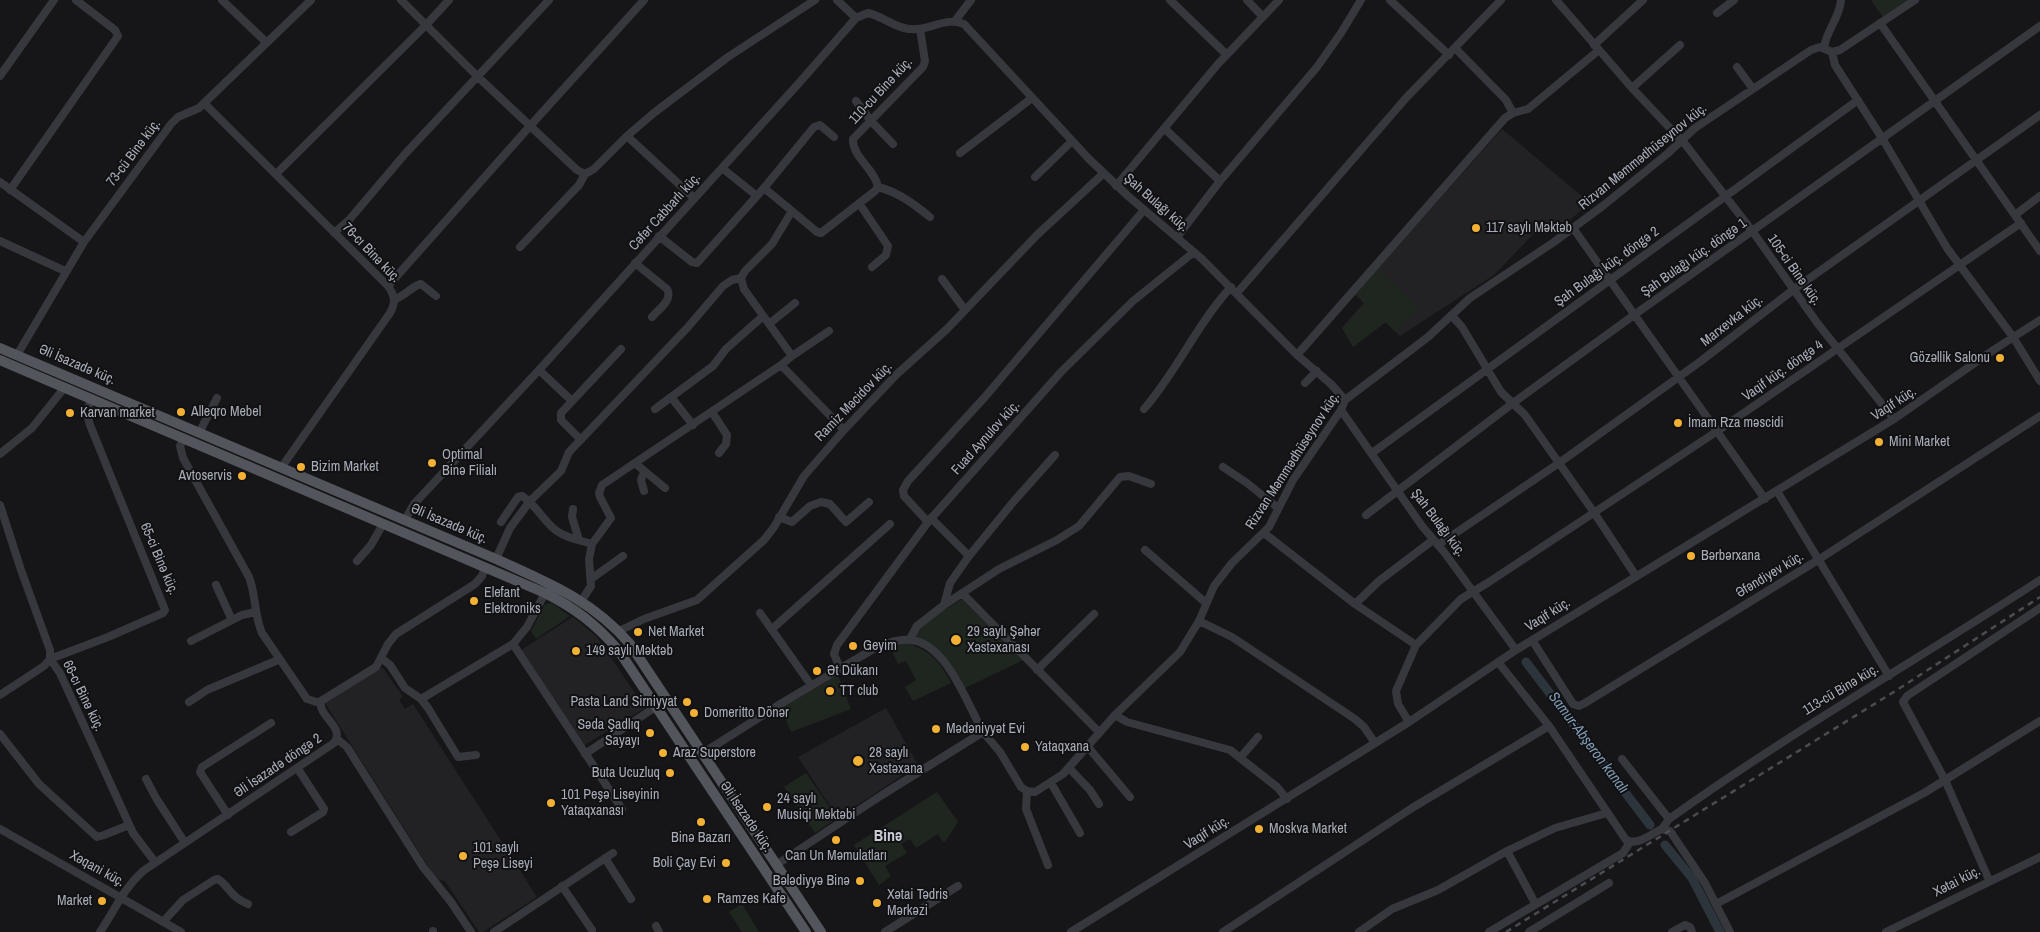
<!DOCTYPE html>
<html>
<head>
<meta charset="utf-8">
<style>
  body { margin:0 }
  canvas { display:block; background:#161618 }
</style>
</head>
<body>
<canvas width="2040" height="932"></canvas>
<script>
const g = document.querySelector('canvas').getContext('2d');
g.lineJoin = 'round';
function fill(path, color) {
  g.fillStyle = color;
  g.fill(path, 'evenodd');
}
function strokePath(path, color, width, dash) {
  g.strokeStyle = color;
  g.lineWidth = width;
  g.lineCap = dash ? 'butt' : 'round';
  g.setLineDash(dash || []);
  g.stroke(path);
}
function label(font, color, halo, rows, align = 'center') {
  g.font = font + ' "Archivo Narrow",sans-serif';
  g.lineWidth = 4;
  g.setLineDash([]);
  g.textBaseline = 'middle';
  g.strokeStyle = halo;
  g.fillStyle = color;
  for (const [text, x, y, turn = 0] of rows) {
    g.save();
    g.translate(x, y);
    g.rotate((+turn || 0) * Math.PI / 180);
    g.textAlign = isNaN(turn) ? turn : align;
    if (halo) g.strokeText(text, 0, 0);
    g.fillText(text, 0, 0);
    g.restore();
  }
}
fill(new Path2D(`
  M1502,129l88,74 -37,31 -10,-10 -49,51 -94,61 -45,-42z
  M573,617l24,20 48,71 -62,38 -62,-96z
  M382,667l21,30 -4,3 6,9 8,-5 124,193 -54,35h-4l-34,-51 -9,-2 -111,-176z
  M886,708l32,57 -80,53 -40,-61z`), '#222225');
fill(new Path2D(`
  M1871,0h37l-25,17z
  M1377,269l41,38 -22,25 -10,-10 -33,25 -11,-19 22,-25 -9,-9z
  M962,599l61,61 -58,28c-15,-25 -22,-39 -50,-52 10,-17 30,-26 47,-37z
  M552,603l18,13 -34,23 -5,-8 14,-27z
  M906,643c25,8 33,17 45,40l-38,18 -8,-14 11,-7 -10,-19 -8,3 -8,-17z
  M838,675l13,34 -60,23 -10,-24z
  M806,773l31,45 -22,15 -31,-46z
  M937,792l21,30 -14,21 -6,-9 -22,14 -6,-9 -9,5 6,9 -22,13 6,10 -12,9 -25,-40z
  M742,904l17,28h-17l-13,-20z`), '#1e261f');
strokePath(new Path2D(`
  M1526,662l124,163
  M1665,845l27,33 28,54`), '#2c353c', 9);
strokePath(new Path2D(`
  M222,0l44,42
  M401,0l76,76 100,94 8,4
  M837,0l19,18
  M1170,0l56,54
  M1247,0l16,17
  M1390,0l59,55
  M1556,0l76,88 53,56 68,88 65,92 76,95
  M1717,13l17,-13
  M955,21l16,-21
  M1880,23l160,228
  M1594,45l49,-45
  M1455,48l51,52 7,13
  M1824,48c2,-17 16,-31 17,-48
  M1832,52l3,13 47,73 65,110 66,89 27,44
  M1737,67l16,22
  M0,76l54,-76
  M1632,88l48,-43
  M856,101l15,20 22,23
  M204,103l184,183c7,10 8,16 2,27l-109,155
  M1165,129l55,52
  M627,136l67,62
  M960,153l72,-55
  M722,168l35,28
  M276,174l150,-149 23,-25
  M585,174l9,-5 33,-33 28,-24 73,-55 87,-57
  M1035,177l37,-36
  M0,182l84,60
  M1116,186l102,-122 61,-64
  M878,187c20,5 36,17 52,30
  M764,188l28,23
  M10,190l108,-154 -3,-6 -39,-30
  M859,203l29,43 -2,9 -14,12
  M2015,215l25,-19
  M1573,228l192,271
  M334,233l15,-13 56,-66 144,-154
  M659,236l33,26 5,1 67,-75 50,-61 6,-2 14,12
  M1177,237l43,-56 97,-114 24,-34 20,-33
  M0,241l65,30
  M520,247l59,-62 6,-11
  M635,263l32,26c6,11 -8,20 -15,28
  M942,279l23,31
  M388,286l142,-160 114,-126
  M1237,293l169,-195 95,-98
  M395,299c10,-3 17,-13 26,-15l15,12
  M1452,316l10,11 39,65 24,23 68,96 43,65
  M769,324l26,-21
  M17,355l67,-113 87,-118 7,-7 21,-9 112,-108
  M1297,355l208,-237 8,-5 15,-4 71,-59
  M792,356l37,-25
  M539,370l33,31
  M1305,383l12,-12
  M671,397l22,28
  M655,409l58,-43 13,-17 36,-32
  M1144,409c33,-38 53,-85 87,-122
  M1341,410l81,116 22,26 72,98
  M712,412l15,23 -1,9 -7,9
  M844,430l-63,-65 11,-9 -48,-67 -3,-11 4,-7 27,-27 20,-33 25,21 4,1 54,-42 3,-4c-3,-18 -26,-30 -25,-48l70,-72 2,-6 -5,-32
  M199,433l18,-35
  M183,439l-3,7 3,12 66,119c7,18 5,38 13,56l45,66 13,4
  M581,440l-20,-20v-7l60,-64
  M1372,453l486,-353
  M0,454l32,-26 33,-41
  M636,464l29,24
  M1223,467l24,16 31,25
  M644,472l-3,8 3,11
  M1777,491l112,185
  M0,505l21,65 29,80v9l10,14 73,160 22,29
  M573,509l-1,8 7,23
  M1366,515l147,-112 121,-88 406,-289
  M779,517l13,5 18,-16 11,-4 9,2 16,18 23,-20
  M931,518l38,38
  M405,520l9,-16 125,-134 260,-287 57,-65 12,-5c17,4 30,18 49,16 16,-1 31,-12 47,-5l125,135 39,37 74,63 95,96 34,29 14,16
  M501,522l17,-25 4,-1c13,8 19,21 30,31 10,10 27,13 40,17
  M928,522l-24,-26 -1,-6 5,-9 76,-83 160,-188
  M1264,533l91,71 61,41 -20,46 2,13 11,18
  M1438,545l121,-82 142,-102 92,-71 247,-175
  M1145,550l61,53
  M496,559l14,-31 20,-27 31,-30 8,-19 119,-125 35,-41 9,-6 9,-2
  M357,561l14,-16 12,-21
  M591,579l32,-23
  M216,585l16,35
  M962,593l137,139
  M582,600l9,-14 -2,-27 3,-15 19,-26 -11,-21 -1,-4 3,-8 179,-120
  M1355,604l24,-23 54,-41
  M944,605l6,-22 19,-27 45,-55 41,-46
  M760,613l51,72
  M1199,621l33,16 123,82 9,8 11,16
  M772,629l118,-105
  M619,631l25,-12 53,-19 67,-60 10,-13 30,-51 40,-46 52,-55 51,-46 90,-94 67,-62
  M910,639l7,-13 27,-21 55,-36 58,-29 22,-14 41,-49 9,-1 22,8
  M1532,640l41,64 6,2 6,-3 233,-143 222,-144
  M191,641l51,-26 14,-3
  M513,644l109,165
  M1416,645l45,-46 28,-17 227,-150 305,-209
  M381,658l9,7 15,23 16,11 7,9 30,49 18,-2
  M1498,662l51,64 77,114c13,6 24,-6 36,-11l8,2 35,52 25,49
  M840,668l-6,-14 3,-9 91,-123 133,-150 72,-71 61,-49
  M1037,670l57,-56
  M0,695l44,-29 6,-7 58,-22 55,-24 2,-3 -75,-185 -3,-11 4,-16
  M421,699l92,-55 14,-17 18,-34
  M189,702l18,-12 71,-30
  M1115,715l12,7 103,28 47,37 10,12
  M0,734l39,50 58,53 7,-2 25,-10
  M337,739l10,8 76,120 28,35 20,30
  M1088,747l42,50
  M703,753l79,-50 93,-55c11,-4 22,-9 34,-8 37,1 58,64 74,92
  M585,754l72,-48
  M1240,758l18,-21
  M1622,759l47,60
  M1069,768l21,22 9,14
  M146,779l10,19 29,45
  M1051,783l29,50
  M1027,791l-1,18 22,56
  M228,815l-28,-43 2,-5 69,-44
  M0,829l181,103
  M1662,829l7,-10c120,-86 248,-159 371,-239
  M291,832l32,-20 1,-3 -26,-40
  M1507,851l28,52
  M605,858l26,41
  M776,865l106,-70 101,-63 17,20 21,35 6,4 8,1 28,-18 52,-59 65,-63 19,-31 15,-35 18,-23 37,-36 24,-47 48,-70 4,-10 83,-63 42,-39 84,-56 50,-37 63,-51 28,-26 116,-78 9,-3 12,5 8,-2 75,-50
  M1989,880l-44,-100 -42,-78 4,-6 133,-88
  M562,886l30,44
  M1716,904l208,-111 116,-72
  M163,922l20,-22 31,-20 4,-1c13,9 12,18 30,25
  M656,926l3,6
  M433,931v1
  M100,932c15,-22 23,-43 43,-61l191,-128c12,-16 -17,-27 -13,-42l55,-34 12,-23 8,-10 79,-50 7,-8 3,-9
  M494,932l119,-79
  M885,932l73,-46
  M1071,932l338,-210 107,-72 378,-231 101,-70 45,-29
  M1223,932l189,-124 137,-82
  M1359,932l33,-23 46,-19 69,-39 48,-23 52,-15
  M1489,932l134,-79 7,-11
  M1529,932l80,-49
  M1672,932l13,-7 5,2 2,5
  M1886,932l154,-75`), '#37383d', 8);
strokePath(new Path2D(`
  M0,348l496,211c52,24 95,40 134,85l191,288
  M0,360l545,233c30,15 52,32 74,58l187,281`), '#53555c', 10);
strokePath(new Path2D(`
  M1506,932l391,-242 143,-93`), '#4a4c52', 2.5, [6, 5]);
for (const [x, y, r, color] of [
  [1476,228,5,"#f2b134"],
  [2000,358,5,"#f2b134"],
  [181,412,5,"#f2b134"],
  [70,413,5,"#f2b134"],
  [1678,423,5,"#f2b134"],
  [1879,442,5,"#f2b134"],
  [432,463,5,"#f2b134"],
  [301,467,5,"#f2b134"],
  [242,476,5,"#f2b134"],
  [1691,556,5,"#f2b134"],
  [474,601,5,"#f2b134"],
  [638,632,5,"#f2b134"],
  [956,640,6,"#f2b134"],
  [853,646,5,"#f2b134"],
  [576,651,5,"#f2b134"],
  [817,671,5,"#f2b134"],
  [830,691,5,"#f2b134"],
  [687,702,5,"#f2b134"],
  [694,713,5,"#f2b134"],
  [936,729,5,"#f2b134"],
  [650,733,5,"#f2b134"],
  [1025,747,5,"#f2b134"],
  [663,753,5,"#f2b134"],
  [858,761,6,"#f2b134"],
  [670,773,5,"#f2b134"],
  [551,803,5,"#f2b134"],
  [767,807,5,"#f2b134"],
  [701,822,5,"#f2b134"],
  [1259,829,5,"#f2b134"],
  [836,840,5,"#f2b134"],
  [463,856,5,"#f2b134"],
  [726,863,5,"#f2b134"],
  [860,881,5,"#f2b134"],
  [707,899,5,"#f2b134"],
  [102,901,5,"#f2b134"],
  [877,903,5,"#f2b134"]
]) {
  const dot = new Path2D();
  dot.arc(x, y, r, 0, 2 * Math.PI);
  g.fillStyle = color;
  g.fill(dot);
  strokePath(dot, '#111113', 2);
}
label('14px', '#a8adb8', '#111113', [
  ["110-cu Binə küç.",881,91,-47],
  ["73-cü Binə küç.",134,153,-53],
  ["Rizvan Məmmədhüseynov küç.",1643,157,-39],
  ["Şah Bulağı küç.",1156,203,41],
  ["Cəfər Cabbarlı küç.",665,212,-48],
  ["76-cı Binə küç.",371,253,46],
  ["Şah Bulağı küç. döngə 1",1694,258,-35],
  ["Şah Bulağı küç. döngə 2",1607,267,-36],
  ["105-ci Binə küç.",1794,270,55],
  ["Marxevka küç.",1732,321,-38],
  ["Əli İsazadə küç.",77,365,23],
  ["Vaqif küç. döngə 4",1783,371,-35],
  ["Ramiz Məcidov küç.",854,402,-46],
  ["Vaqif küç.",1894,404,-33],
  ["Fuad Aynulov küç.",986,438,-48],
  ["Rizvan Məmmədhüseynov küç.",1293,461,-57],
  ["Şah Bulağı küç.",1438,523,53],
  ["Əli İsazadə küç.",449,524,23],
  ["65-ci Binə küç.",159,559,67],
  ["Əfəndiyev küç.",1770,575,-31],
  ["Vaqif küç.",1548,615,-32],
  ["113-cü Binə küç.",1841,690,-31],
  ["66-cı Binə küç.",83,696,64],
  ["Əli İsazadə döngə 2",278,766,-34],
  ["Əli İsazadə küç.",746,817,56],
  ["Vaqif küç.",1207,833,-32],
  ["Xəqani küç.",97,869,29],
  ["Xətai küç.",1957,882,-27]
]);
label('14px', '#a8adb8', '#111113', [
  ["117 saylı Məktəb",1486,228],
  ["Gözəllik Salonu",1990,358,"right"],
  ["Alleqro Mebel",191,412],
  ["Karvan market",80,413],
  ["İmam Rza məscidi",1688,423],
  ["Mini Market",1889,442],
  ["Optimal",442,455],
  ["Binə Filialı",442,471],
  ["Bizim Market",311,467],
  ["Avtoservis",232,476,"right"],
  ["Bərbərxana",1701,556],
  ["Elefant",484,593],
  ["Elektroniks",484,609],
  ["Net Market",648,632],
  ["29 saylı Şəhər",967,632],
  ["Xəstəxanası",967,648],
  ["Geyim",863,646],
  ["149 saylı Məktəb",586,651],
  ["Ət Dükanı",827,671],
  ["TT club",840,691],
  ["Pasta Land Sirniyyat",677,702,"right"],
  ["Domeritto Dönər",704,713],
  ["Səda Şadlıq",640,725,"right"],
  ["Sayayı",640,741,"right"],
  ["Mədəniyyət Evi",946,729],
  ["Yataqxana",1035,747],
  ["Araz Superstore",673,753],
  ["28 saylı",869,753],
  ["Xəstəxana",869,769],
  ["Buta Ucuzluq",660,773,"right"],
  ["101 Peşə Liseyinin",561,795],
  ["Yataqxanası",561,811],
  ["24 saylı",777,799],
  ["Musiqi Məktəbi",777,815],
  ["Moskva Market",1269,829],
  ["Binə Bazarı",701,838,"center"],
  ["101 saylı",473,848],
  ["Peşə Liseyi",473,864],
  ["Can Un Məmulatları",836,856,"center"],
  ["Boli Çay Evi",716,863,"right"],
  ["Bələdiyyə Binə",850,881,"right"],
  ["Xətai Tədris",887,895],
  ["Mərkəzi",887,911],
  ["Ramzes Kafe",717,899],
  ["Market",92,901,"right"]
], 'left');
label('italic 15px', '#7f9bb3', '#111113', [
  ["Samur-Abşeron kanalı",1588,743,53]
]);
label('bold 16px', '#c9ccd4', '#111113', [
  ["Binə",888,837]
]);
</script>
</body>
</html>
